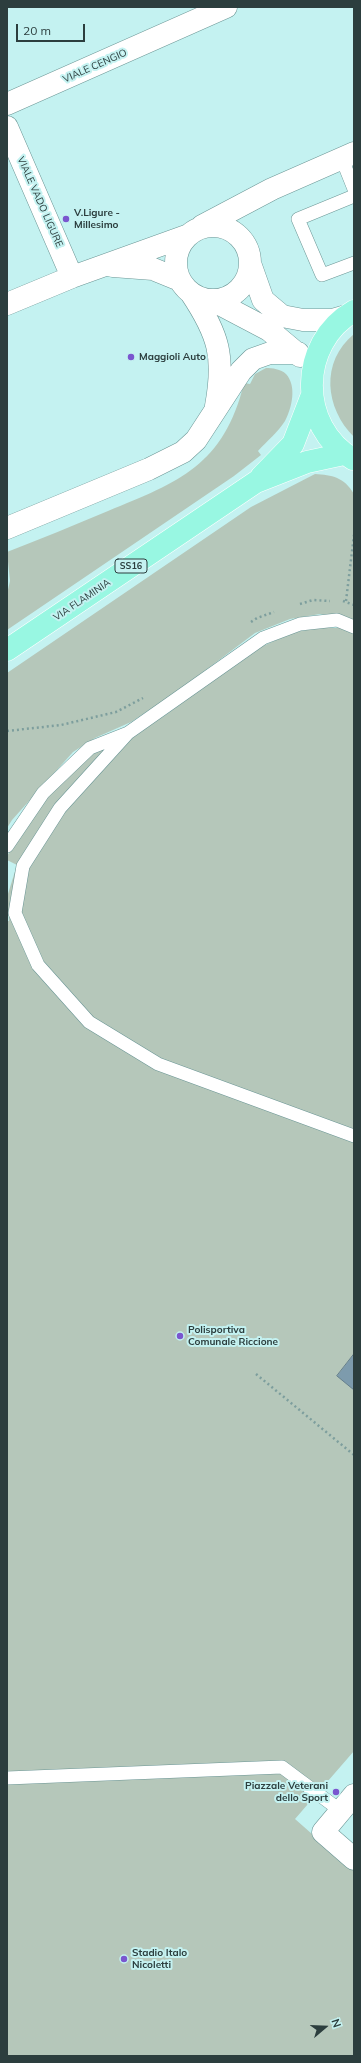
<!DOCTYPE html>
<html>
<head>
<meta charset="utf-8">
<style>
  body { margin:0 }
  #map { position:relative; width:361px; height:2063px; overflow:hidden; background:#c4f2f1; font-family:Mulish,sans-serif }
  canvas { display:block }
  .frame { position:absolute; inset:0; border:8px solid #2c3e3e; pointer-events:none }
  .north { position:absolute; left:305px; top:2007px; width:40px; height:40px; -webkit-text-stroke:3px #c4f2f1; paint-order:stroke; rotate:71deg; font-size:11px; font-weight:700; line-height:16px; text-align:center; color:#2c3e3e }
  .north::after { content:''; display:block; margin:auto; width:14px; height:18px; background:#2c3e3e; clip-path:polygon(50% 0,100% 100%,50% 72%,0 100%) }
  .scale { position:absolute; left:16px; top:24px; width:69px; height:18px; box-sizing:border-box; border:2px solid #2c3e3e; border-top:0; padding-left:5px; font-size:12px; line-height:14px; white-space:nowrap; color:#2c3e3e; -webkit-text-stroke:3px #c4f2f1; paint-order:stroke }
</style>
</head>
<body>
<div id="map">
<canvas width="361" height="2063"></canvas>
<div class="frame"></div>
<div class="north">N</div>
<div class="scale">20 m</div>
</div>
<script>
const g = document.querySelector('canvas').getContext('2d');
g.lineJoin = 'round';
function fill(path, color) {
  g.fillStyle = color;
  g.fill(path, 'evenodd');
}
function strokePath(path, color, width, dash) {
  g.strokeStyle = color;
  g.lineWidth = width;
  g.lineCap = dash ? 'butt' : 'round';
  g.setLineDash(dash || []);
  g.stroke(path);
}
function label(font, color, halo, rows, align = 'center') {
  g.font = font + ' Mulish,sans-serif';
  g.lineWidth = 4;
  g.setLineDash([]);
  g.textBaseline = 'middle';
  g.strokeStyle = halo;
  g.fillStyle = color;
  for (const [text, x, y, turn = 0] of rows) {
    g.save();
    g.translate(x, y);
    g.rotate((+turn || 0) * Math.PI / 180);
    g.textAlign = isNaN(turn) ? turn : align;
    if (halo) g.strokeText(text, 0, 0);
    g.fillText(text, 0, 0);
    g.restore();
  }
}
fill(new Path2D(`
  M354,334v103c-29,-29 -34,-75 0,-103z
  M266,368c6,0 15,1 20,6 11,12 6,34 -1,47 -7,11 -18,20 -27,30l3,4 -27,21 -227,154v-36l3,-13 -3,-29c34,-13 67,-27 101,-41 71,-29 116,-46 136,-128l6,1 5,-10z
  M315,474c17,1 29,3 39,20v127l-34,-7 -30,5 -35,14 -81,61 -43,28 -36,16 -22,14 -61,68 -5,8v-155l244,-166z
  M315,628h25l14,6v1117l-59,68 59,52v185h-347v-1135h2l-2,-24 10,-32 -10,-5v-4l36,-57 53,-48 42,-19 26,-16 90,-66 38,-17z`), '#b5c7ba');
const water = new Path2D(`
  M354,1354v36l-17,-14z`);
fill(water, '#7d9bad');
strokePath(water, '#657f8c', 1);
const lane = new Path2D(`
  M342,159l12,30
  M354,196l-56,23 24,56 32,-12
  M128,733l-68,75 -37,58 -8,47 23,52 51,57 69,42 196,72
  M7,846l36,-53 47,-45 38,-15 135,-95 37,-14 37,-4 17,7
  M7,1778l275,-11 59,44`);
const street = new Path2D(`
  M7,104l219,-97
  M7,127l65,150
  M176 263a37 37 0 1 1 74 0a37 37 0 1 1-74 0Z
  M202,226l70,-37 82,-36
  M113,266l40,3 27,11
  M251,266l12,34 19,16 21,4h29l14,-4
  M191,293c28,42 34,64 25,113
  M212,300l57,30 31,26
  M7,304l65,-27 114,-41
  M7,528l142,-59 34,-17 13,-12 45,-69 12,-12 17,-6h28
  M354,1795l-31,37 31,27`);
const primary = new Path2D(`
  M353,459c-55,-32 -55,-116 1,-148
  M261,477l32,-33 19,-49
  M7,650l249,-168 51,-20 37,-8`);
strokePath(lane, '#6b9695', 14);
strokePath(street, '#6b9695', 23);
strokePath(primary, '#fff', 23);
strokePath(new Path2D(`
  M343,601l11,4
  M346,601l8,-66
  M300,604l13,-4 17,1
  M251,622l6,-4 17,-6
  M7,731l54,-6 55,-13 27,-14
  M256,1374l98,81`), '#7d9e9d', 2.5, [2, 3]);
strokePath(lane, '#fff', 13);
strokePath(street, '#fff', 22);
strokePath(primary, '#98f7e2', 22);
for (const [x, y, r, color] of [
  [66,219,4,"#7a56cf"],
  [131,357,4,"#7a56cf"],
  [180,1336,4,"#7a56cf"],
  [336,1792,4,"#7a56cf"],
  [124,1959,4,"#7a56cf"]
]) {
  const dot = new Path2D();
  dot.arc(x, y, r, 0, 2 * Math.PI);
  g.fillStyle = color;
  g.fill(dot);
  strokePath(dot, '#c4f2f1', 1.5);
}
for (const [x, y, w] of [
  [131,566,32]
]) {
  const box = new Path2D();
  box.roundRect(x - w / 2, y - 7, w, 14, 3);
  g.fillStyle = '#c4f2f1';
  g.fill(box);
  strokePath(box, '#2c3e3e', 1);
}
label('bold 9px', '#2c3e3e', null, [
  ["SS16",131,566]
]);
label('10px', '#2c3e3e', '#c4f2f1', [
  ["VIALE CENGIO",95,66,-24],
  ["VIALE VADO LIGURE",40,202,66],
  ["VIA FLAMINIA",82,600,-34]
]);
label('bold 10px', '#2c3e3e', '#c4f2f1', [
  ["V.Ligure -",74,213],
  ["Millesimo",74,225],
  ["Maggioli Auto",139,357],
  ["Polisportiva",188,1330],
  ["Comunale Riccione",188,1342],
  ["Piazzale Veterani",328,1786,"right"],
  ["dello Sport",328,1798,"right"],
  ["Stadio Italo",132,1953],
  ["Nicoletti",132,1965]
], 'left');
</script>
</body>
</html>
